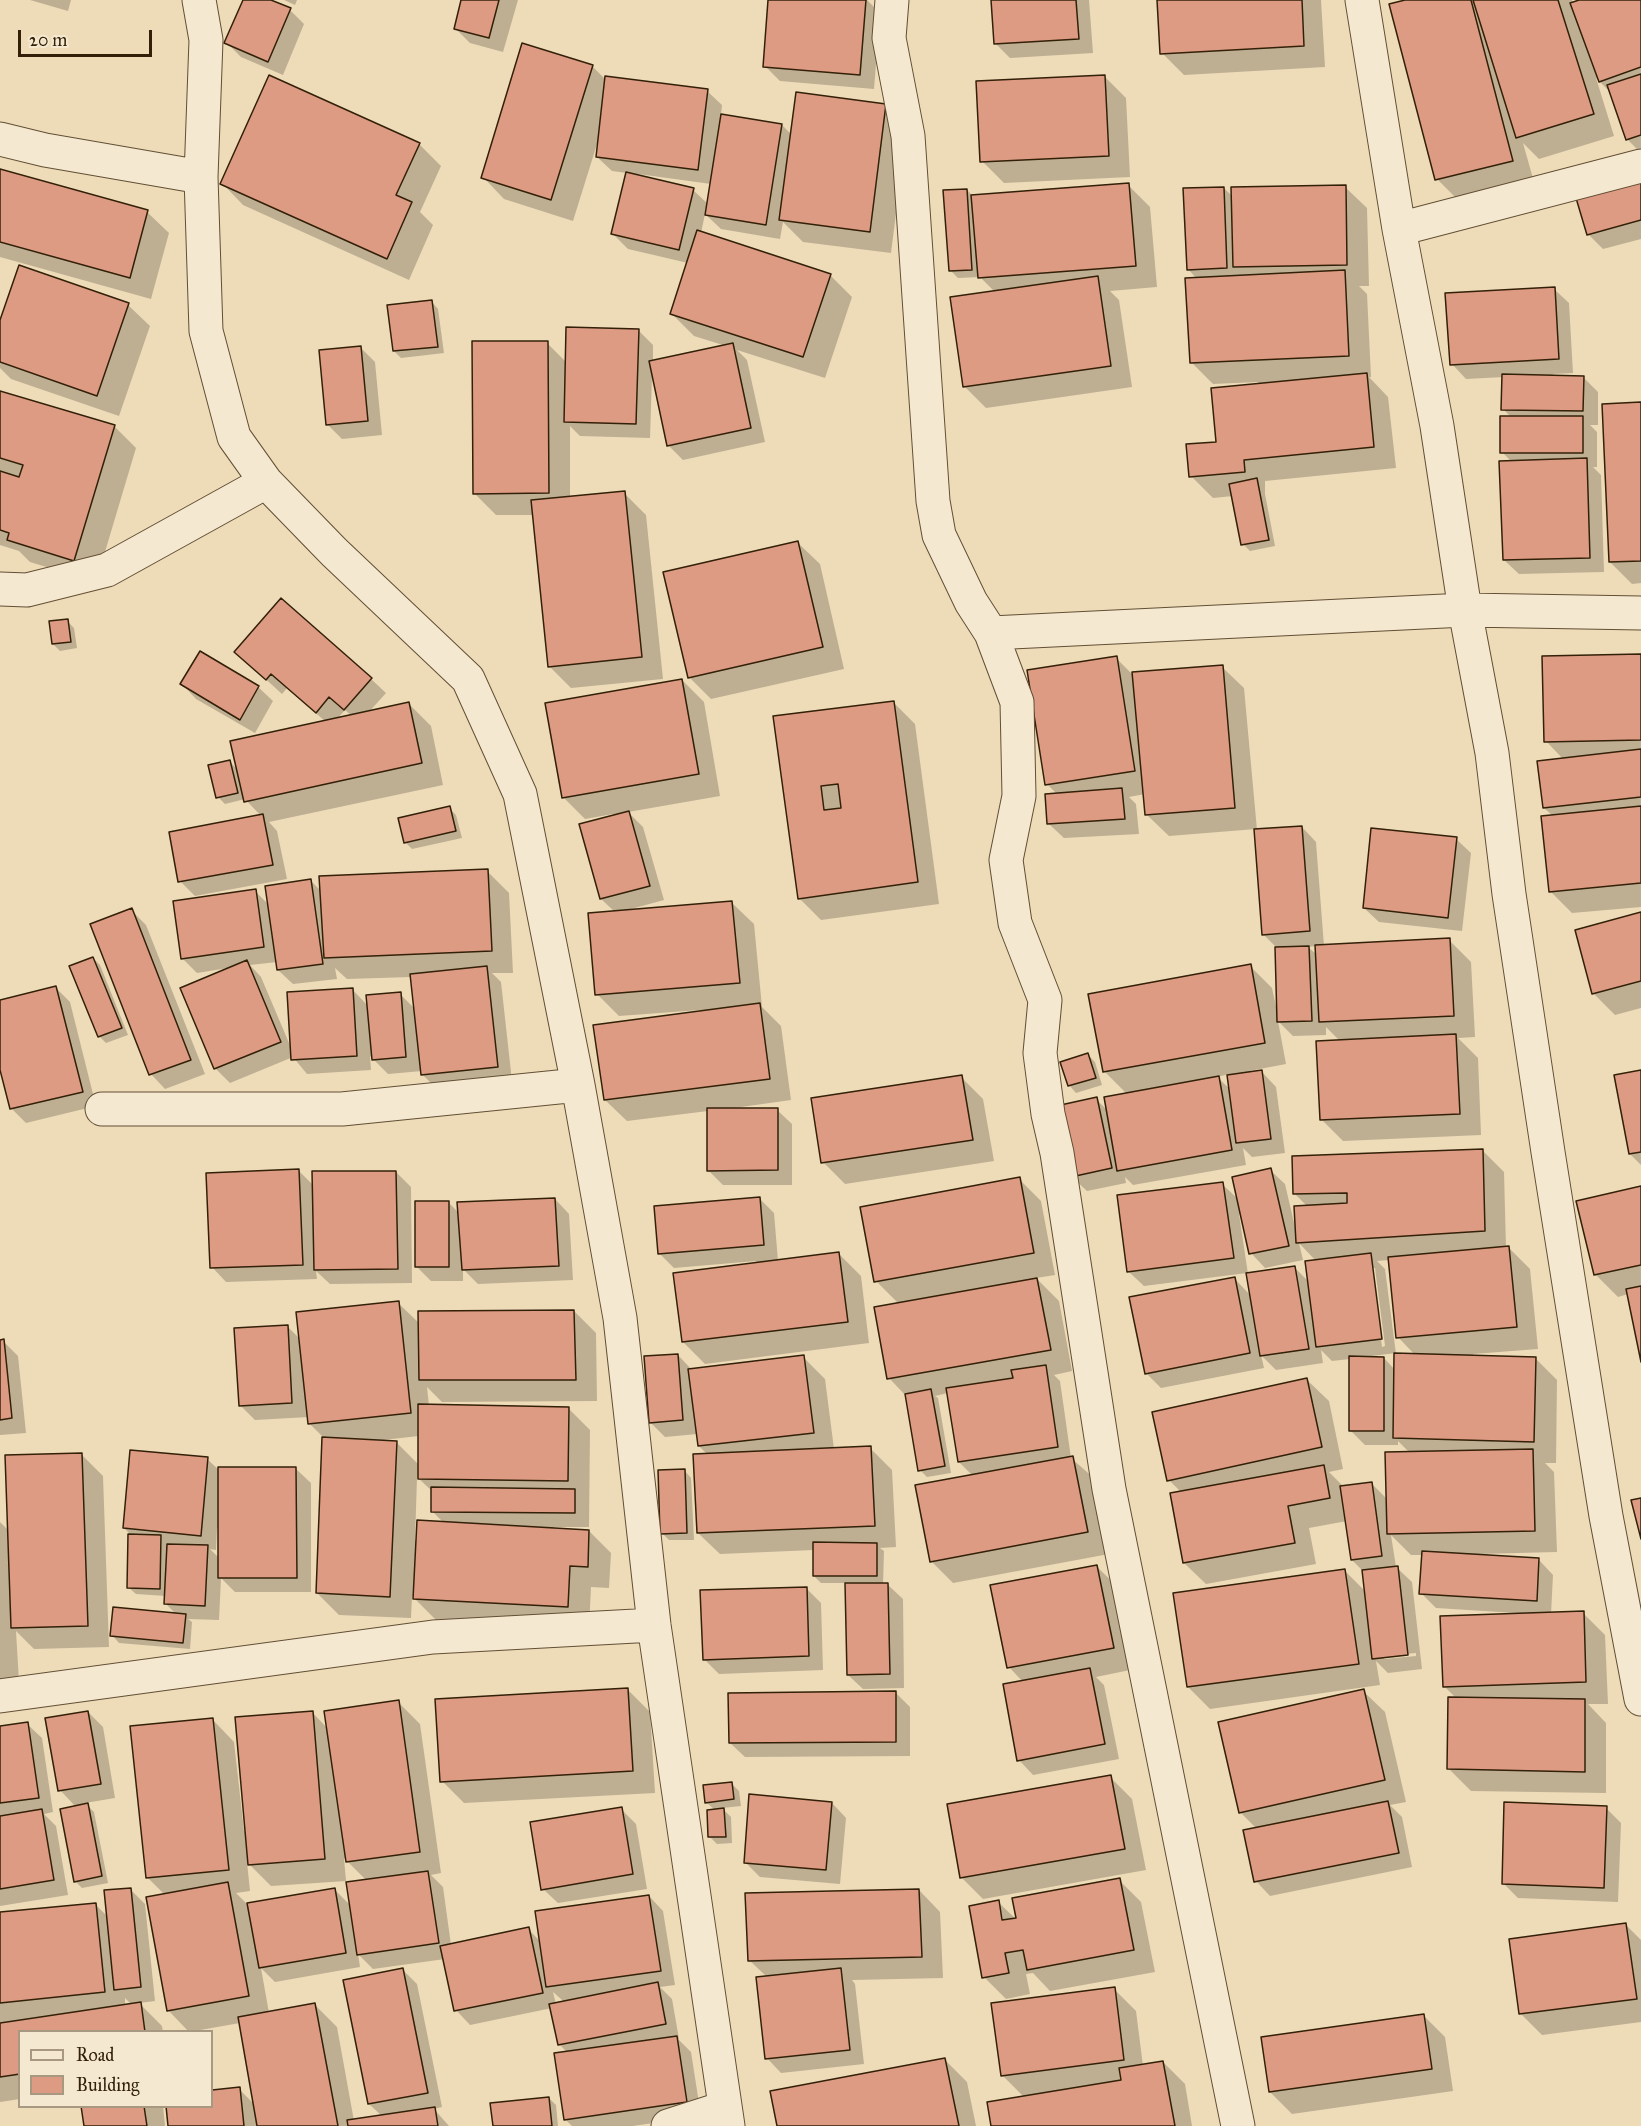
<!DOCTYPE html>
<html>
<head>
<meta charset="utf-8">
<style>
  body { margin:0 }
  #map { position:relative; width:1641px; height:2126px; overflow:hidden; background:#eedbb8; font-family:"IM FELL Great Primer",serif }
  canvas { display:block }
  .legend { position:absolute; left:18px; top:2030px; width:195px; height:78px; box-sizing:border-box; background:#f4e8d1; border:2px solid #a79881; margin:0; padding:8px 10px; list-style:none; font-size:18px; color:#332008 }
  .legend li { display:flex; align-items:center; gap:12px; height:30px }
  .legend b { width:30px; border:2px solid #a79881 }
  .scale { position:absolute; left:18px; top:30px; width:134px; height:27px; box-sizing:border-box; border:3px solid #332008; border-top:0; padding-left:8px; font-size:18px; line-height:21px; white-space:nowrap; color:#332008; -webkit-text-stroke:4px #f4e8d1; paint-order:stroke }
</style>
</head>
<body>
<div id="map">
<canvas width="1641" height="2126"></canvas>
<ul class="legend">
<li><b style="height:8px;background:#f4e8d1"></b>Road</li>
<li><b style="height:16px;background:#dc9b82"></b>Building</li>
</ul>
<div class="scale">20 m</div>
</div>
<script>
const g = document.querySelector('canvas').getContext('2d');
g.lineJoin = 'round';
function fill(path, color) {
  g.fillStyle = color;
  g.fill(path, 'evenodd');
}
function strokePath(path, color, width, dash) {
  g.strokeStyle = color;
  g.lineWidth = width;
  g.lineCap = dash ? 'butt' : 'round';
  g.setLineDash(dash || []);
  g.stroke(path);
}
fill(new Path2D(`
  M30,0h41l-3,11z
  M245,0h23l22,10 14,14 -21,51 -42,-18 -15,-15z
  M284,0h13l-2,5z
  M463,0h55l-15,52 -33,-9 -15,-15z
  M770,0h97l13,13 -6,76 -94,-8 -15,-15z
  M992,0h97l4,53 -83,5 -15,-15z
  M1158,0h163l4,67 -141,8 -22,-22z
  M1411,0h161l1,4 11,-4h57v153l-14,-14 -16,-46 -15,-15 18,58 -75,23 -16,-16 11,39 -75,19 -22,-22z
  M523,45l70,22 13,13 101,11 15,14 -1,10 61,10 10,10 93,-29 22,21 -16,126 -88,-11 -20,-20 -3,17 -59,-10 -16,-15 -4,19 129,42 22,22 -27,81 -88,-28 10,10 18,82 -82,18 -15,-15 -16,-70 -2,63 -70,-2 -10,-10v72l54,-5 22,22 17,164 -92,9 -22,-22 -15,-151h-38l-22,-22 73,-150 19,19 72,-32 15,15v16l73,-15 -32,-10 -22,-22 16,-51 -60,-14 -15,-15 14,-61 -15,-2 -15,-14 2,-13h-2l-24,77 -69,-22 -21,-22zM638,174l73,10 -3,20 -15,-14 -55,-13z
  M1104,76l22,22 4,79 -126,6 -22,-22z
  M419,144l22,22 -21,46 13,13 -24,55 -166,-75 -21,-22z
  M0,171l147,41 22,21 -18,66 -151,-42z
  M1641,181v58l-38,10 -15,-15z
  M1128,185l22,22 7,80 -47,4 9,9 13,87 -146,21 -22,-22 31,-94 -15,-15 -22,1 -7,-7 16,-81 6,6z
  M1345,187l22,21 2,78h-10l8,8 4,83h-2l19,20 8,71 -131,13v13l10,52 -25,5 -7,-7 -10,-48 -20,2 -22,-22 27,-33 40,-58v-3l-45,2 -22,-22 6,-83 -9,-10 36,-81 9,9z
  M1554,289l15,14 4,70 -20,1v2l30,1 15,15v33h-8l7,7v35h-4l8,8 3,97 -85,2 -15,-14 8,-98 -10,-10 9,-35 -8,-8 1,-32 -38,2 -14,-15z
  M431,301l7,8 6,44 -43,5 -7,-7z
  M128,305l22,21 -31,90 -108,-37 -11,-11v-43z
  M361,348l14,14 7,73 -40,4 -15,-15z
  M0,392l114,34 22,22 -40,134 -66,-20 -11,-11 -19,-6z
  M1641,404v179l-9,1 -22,-22z
  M798,543l22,21 24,105 -133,30 -22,-22z
  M67,621l7,7 3,20 -17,3 -7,-7z
  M236,652l135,27 15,14 -18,20 41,-9 22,22 12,59 -174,37 8,9 10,48 -92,17 -15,-15 81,-65 -16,-17 -20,5 -7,-7 11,-36 9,9 88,-48 -39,-34 -5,6zM345,710l7,6 -15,3z
  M1641,656v251l-69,6 -22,-22 3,-75 -9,-8 19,-49 -17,-18z
  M1116,658l16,16 90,-7 22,21 13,142 45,-3 14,15 8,104 125,-6 22,22 4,75 -17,1 20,20 3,77 -138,6 -22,-22 19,-78 -14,-14v8l-33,1 -15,-15 8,43 -37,7v3l13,-2 14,15 9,66 -33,4 -9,-9 3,17 -113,20 -8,-8 1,6 -39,8 -15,-14 24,-78 11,11 20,-16 -23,-23 146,-105 22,22 5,23h1l-1,-63 -13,-13 -8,-106 -87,7 -22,-21 -2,-21 -16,3 7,7 3,30 -75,4 -15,-14 8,-30 -10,-10zM1316,946l1,9 -9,-8zM1229,1074l2,16 -14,-13z
  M682,680l22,22 16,94 -92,16 15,15 21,73 -33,9v2l101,-8 22,21 8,83 19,19 10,74 -57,8 1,2h42l15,14v61h-69l-15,-15v-59l-81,10 -22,-21 96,-88 -1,-2 -81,6 -22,-22 18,-82 -14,-13 -20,-73 33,-10 -1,-2 -28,5 -22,-22z
  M182,684l76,3 15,14 -18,32 -59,-34z
  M893,702l22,22 24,180 -118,16 -22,-22 -24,-181z
  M449,808l7,7 6,23 -50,11 -7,-7z
  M1456,839l15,14 -9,78 -83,-9 -15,-14z
  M487,871l22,22 4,80h-21l9,9 11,99 -75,8 -14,-14 -1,-4 -34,3 -18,-18 1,14 -64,4 -14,-17 -63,26 -15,-15 13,-100 -31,5 -15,-15 73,-67 14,14 42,-24 11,11zM277,962l1,8 15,14 44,-5 -2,-11 12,11 64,-2 4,32 -15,-15 -32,12 -16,-17 -60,61 -31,-73 -11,-12z
  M131,910l15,15 59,149 -40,15 -14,-15z
  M1641,914v94l-26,7 -22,-22z
  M93,958l7,7 28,70 -22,8 -7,-7z
  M56,988l14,14 26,104 -70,17 -15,-15 -11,-45v-62z
  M1088,1055l7,7 7,23 -26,8 -7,-8z
  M1641,1072v93l-11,-11z
  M961,1077l22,22 11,62 -149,23 -22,-22z
  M1482,1150l22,22 2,76 2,-1 22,22 8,80 -65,5v3l62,1 22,22 -1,83h-11l9,9 3,80 -78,2v2l60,4 14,15 -2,39 32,-1 22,22 3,69h-20l18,19v70l-135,-2 -22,-22 8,-70 -13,-13 72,-71v-2l-80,-5 -15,-15 2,-38h-12l-20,-20 5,32 16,15 10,87 -34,4 -12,-12 4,24 -170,24 -22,-22 156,-117 22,22 -3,-21 -11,-11 -5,-39 -38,7 7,36 -110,20 -22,-21 -2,-70 -13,-13 138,-100 22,21 14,68 -14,3 15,15 27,-4 17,17 22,-47 -12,-12v4h-33l-14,-14 -1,-72 -18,2 -11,-11 2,13 -47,7 -15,-15 3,13 -103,20 -15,-15 89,-94 16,17 -4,-23 -103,13 -15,-14 93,-88 17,16 31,-30 15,14 10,43 13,-20 -13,-13zM1239,1214h3l9,39 14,15 38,-8 -4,-17 17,18 -7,21 -15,-15 -46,7zM1390,1260l8,77 17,18 -19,-1 -11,-85 -8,-8zM1372,1268h3l10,78 -3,1zM1396,1353l-1,17 -11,-12h-12v-2zM1416,1653v3l-32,3v-3z
  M299,1171l15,15 82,-14 15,15 1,96 -82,1 -14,-13 1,8 -91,3 -14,-15z
  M1019,1179l22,22 14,74 -19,3 23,23 13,70 -18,4 6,6 11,77 24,21 14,75 -156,29 -22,-22 42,-85 -14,-14 -11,-69 -13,3 3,2 13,75 -24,4 -7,-7 -14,-74 -17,-18 10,-74 -23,-23z
  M1641,1188v166l-13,-60 -10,3 -22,-22 -18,-73z
  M759,1198l15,15 4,48 61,-7 22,22 8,67 -164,21 -22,-22 73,-78v-3l-82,7 -14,-14z
  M555,1199l14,15 4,66 -95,4 -15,-15v12h-32l-15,-15 32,-64 12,12z
  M398,1303l22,21 154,-13 22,22 1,68 -155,1 -15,-15 2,19 139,2 22,22 -1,97h-35v2l35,2 22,22 -2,35 -18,-1 -2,41 -153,-8 -24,-24 -1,22 -72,-3 -22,-22 7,-155 -15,-15v-6l-54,3 -15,-15 48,-78 12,12zM419,1436v29l-23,-23h-13v-2zM417,1477l15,14v20l13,13 -27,17h-3z
  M0,1341h3l15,15 8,77 -26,2z
  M678,1355l14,15 111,-13 22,22 9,70 36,-1 22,22 4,77 -16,1 4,3 -1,34h5l15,14 1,89 -41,1 -15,-14 -2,-92h-25l-7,-7v-26l-94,4 -22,-21 10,-78 -9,-9 -2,-12 -32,3 -15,-15z
  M81,1454l22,22 6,171 -75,2 -18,-18 3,51 -19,1v-161l9,9z
  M207,1459l13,12 76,-2 15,14v109h-76l-14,-14 -2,42 -31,-1 4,3 -2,27 -71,-6 -7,-8 65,-20 -11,-11v-8l-30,-2 -8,-7 4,-51 -8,-8zM217,1528h3v31l-10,-10 6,1z
  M684,1470l7,8 3,62h-25l-7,-7z
  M1097,1567l22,21 16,81 -39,8 8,8 15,74 -86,16 -14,-15 4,-78 -14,-15z
  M806,1588l15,15 2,67 -104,4 -15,-15z
  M628,1690l22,22 5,81 -191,10 -22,-22z
  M1363,1691l22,21 21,90 -16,3 12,12 10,50 -142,29 -14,-15 1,-52 -17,-17z
  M895,1692l15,15v49l-165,1 -15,-14z
  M398,1702l22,22 21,149 -10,2 12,12 8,58 77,-16 13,13 108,-46 14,15 12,74 -15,2 12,12 7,40h-1l13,13 10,64 -68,10h-61l-7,-7 3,-66 -9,-9 -7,-36 -82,17 -14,-15 -11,-51 -72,10 -15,-15 2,13 -85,15 -14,-14 8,45 46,-8 22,22 17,94 28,-5 -13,-12 33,-135 15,15 25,123 -8,2 15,17h-279l42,-20v-14l27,-3 16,16 -15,-82 -51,9 -21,-22 -3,-115 -18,-18 66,-157 21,22 10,89h3l65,-119 16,17zM344,1858l23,23 -16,25 -17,-17 -86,16 -12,-12 14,-2 -3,-29 24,24 75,-5zM553,1992l8,7 3,3 -8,2z
  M88,1712l15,15 12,71 -30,5 9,9 14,71 -26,5 -7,-7 1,-74 -16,-17z
  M27,1724l15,14 11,74 -9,2 12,12 12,69 -68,11v-178z
  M1110,1777l22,22 14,71 -163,29 -22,-22z
  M732,1784l7,7 2,15 -19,2 9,9 1,26 -15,1 -7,-7 5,-27 -9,-8z
  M832,1803l14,15 -6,66 -80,-7 -15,-15z
  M1606,1808l15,15 -3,79 -100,-4 -15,-15z
  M621,1809l15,15 11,65 -89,14 -15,-14z
  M1119,1880l22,22 14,70 -105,19 -17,-18 -7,1 4,20 -24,5 -22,-22 14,-75 20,19z
  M130,1889l15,15 10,97 -16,2 23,23 1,6h-143v67l-20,3v-188l95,-10 13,13zM125,1998l7,7 -7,1z
  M919,1890l21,22 3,66 -91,2 3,4 9,80 -83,9 -14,-15v-81l-18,-17z
  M1626,1925l15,15v82l-99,13 -22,-22z
  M1114,1989l22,22 7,55 20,-4 22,22 7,42h-199l32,-28 -23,-23z
  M1423,2015l22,22 8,54 -161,23 -22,-22z
  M945,2060l22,22 9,44h-198z
  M549,2098l7,7 2,21h-64z
  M83,2106h80l2,20h-80z`), '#0003');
const building = new Path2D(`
  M243,0h28l20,8 -23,54 -44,-19z
  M461,0h38l-10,38 -35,-9z
  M768,0h98l-6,75 -97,-8z
  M991,0h85l3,39 -85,5z
  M1157,0h145l2,46 -144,8z
  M1405,0h66l42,161 -78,19 -46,-176z
  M1473,0h85l36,114 -78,24z
  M1579,0h62v67l-42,15 -29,-79z
  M522,43l71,22 -42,135 -70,-22z
  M1641,74v61l-15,5 -19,-55z
  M269,75l151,68 -24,52 16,7 -25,57 -167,-75z
  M1105,75l4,81 -129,6 -4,-81z
  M605,76l103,13 -10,81 -102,-13z
  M796,92l90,12 -16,128 -91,-12z
  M721,114l61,10 -16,101 -61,-10z
  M0,169l148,41 -18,68 -130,-36z
  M626,172l68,16 -15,62 -68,-16z
  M1641,180v40l-54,15 -11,-37z
  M1129,183l7,83 -158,12 -7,-83z
  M1346,185l1,80 -114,2 -2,-80z
  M1224,187l3,81 -40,2 -4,-82z
  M967,189l5,81 -23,1 -6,-81z
  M697,230l134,44 -28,83 -133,-43z
  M19,265l110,38 -32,93 -97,-34v-42z
  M1345,270l4,86 -159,7 -5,-85z
  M1098,276l13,90 -148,21 -13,-90z
  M1555,287l4,72 -109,6 -5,-72z
  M432,300l6,47 -45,4 -6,-46z
  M566,327l73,2 -3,95 -72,-2z
  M472,341h76l1,152 -76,1z
  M733,343l18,85 -84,18 -18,-85z
  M361,346l7,75 -42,4 -7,-75z
  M1367,373l7,74 -130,13 1,12 -56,5 -3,-33 30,-2 -5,-54z
  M1502,374l82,2 -1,35 -82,-1z
  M0,391l115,34 -41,136 -67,-21 2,-7 -9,-3v-59l19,6 4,-12 -23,-7z
  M1641,402v159l-32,1 -7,-158z
  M1500,416h83v37h-83z
  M1587,458l3,100 -87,2 -4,-99z
  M1257,478l12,62 -28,5 -12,-61z
  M625,491l17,166 -94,10 -17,-167z
  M798,541l25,106 -135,31 -25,-106z
  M281,598l91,80 -28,32 -15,-13 -13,16 -45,-39 -5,6 -32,-28z
  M68,619l3,23 -19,2 -3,-23z
  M200,651l59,35 -19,34 -60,-36z
  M1641,654v86l-97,2 -2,-86z
  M1117,656l18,115 -90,14 -18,-115z
  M1223,665l12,143 -90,7 -13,-143z
  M682,679l17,95 -137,24 -17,-95z
  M894,701l24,181 -120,17 -25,-183zM838,784l3,24 -17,2 -3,-24z
  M409,702l13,61 -178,39 -14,-61z
  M1641,749v48l-98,11 -6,-47z
  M230,760l8,33 -22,5 -8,-33z
  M1122,788l3,31 -78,5 -2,-30z
  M450,806l6,25 -52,12 -6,-25z
  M1641,806v77l-92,9 -8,-76z
  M629,811l21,75 -50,13 -21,-75z
  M263,814l10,51 -95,17 -9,-50z
  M1302,826l8,105 -48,4 -8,-106z
  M1371,828l86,9 -9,81 -85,-10z
  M488,869l4,82 -168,7 -5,-82z
  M311,879l12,85 -46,6 -12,-84z
  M256,889l8,58 -83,12 -8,-58z
  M732,901l8,82 -145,12 -7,-82z
  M132,908l59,152 -42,15 -59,-151z
  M1641,912v69l-49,13 -17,-64z
  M1450,938l4,78 -135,6 -4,-77z
  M1309,946l3,75 -35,1 -2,-75z
  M93,957l29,71 -24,9 -29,-71z
  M247,960l34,82 -67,27 -34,-81z
  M1251,964l14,79 -162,29 -15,-78z
  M487,966l11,101 -77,8 -11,-101z
  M56,986l27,106 -73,17 -10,-39v-70z
  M353,988l4,68 -66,4 -4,-68z
  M401,992l5,65 -34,3 -6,-65z
  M760,1003l10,76 -166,21 -11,-75z
  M1456,1034l4,80 -140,6 -4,-79z
  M1088,1053l8,25 -28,8 -8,-24z
  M1262,1070l9,69 -35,4 -9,-68z
  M1641,1070v82l-12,2 -15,-79z
  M962,1075l11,65 -152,23 -10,-65z
  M1219,1076l13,74 -115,21 -13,-74z
  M1097,1097l15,71 -41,9 -15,-71z
  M707,1108h71v62l-71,1z
  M1483,1149l2,82 -189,12 -2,-37 53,-3v-10l-54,1 -1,-38z
  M1271,1168l18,78 -40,8 -17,-77z
  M299,1169l4,96 -93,3 -4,-95z
  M312,1171h84l2,98 -84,1z
  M1020,1177l14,76 -160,29 -14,-75z
  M1223,1182l11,76 -107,14 -10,-77z
  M1641,1186v79l-47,10 -18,-74z
  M760,1197l4,48 -106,9 -4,-48z
  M555,1198l4,68 -97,4 -5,-68z
  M415,1201h34v66h-34z
  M1509,1246l8,81 -121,11 -8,-81z
  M839,1252l9,70 -166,20 -9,-69z
  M1371,1253l11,86 -66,8 -11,-86z
  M1295,1266l14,83 -49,7 -14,-83z
  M1235,1277l15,76 -105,21 -16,-77z
  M1037,1278l14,72 -164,29 -13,-72z
  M1641,1286v76l-15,-73z
  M399,1301l12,112 -103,11 -12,-112z
  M574,1310l2,70h-157l-1,-69z
  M288,1325l4,78 -53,3 -5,-78z
  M4,1339l8,79 -12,2v-80z
  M1394,1353l142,4 -2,85 -141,-4z
  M678,1354l5,66 -34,3 -5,-67z
  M804,1355l10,78 -116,13 -10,-77z
  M1349,1356l35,1v74h-35z
  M1046,1365l12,82 -100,15 -12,-74 67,-10 -2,-8z
  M1307,1378l15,69 -155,34 -15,-69z
  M931,1389l14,77 -27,5 -13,-77z
  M418,1404l151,3 -1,74 -150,-2z
  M322,1437l75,4 -7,156 -74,-4z
  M871,1446l4,80 -178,7 -4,-79z
  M1533,1449l2,82 -148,3 -2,-82z
  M130,1450l78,7 -7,79 -78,-8z
  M82,1453l6,173 -77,2 -6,-173z
  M1073,1456l15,76 -158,30 -15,-77z
  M1324,1465l6,33 -42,8 7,37 -112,20 -13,-70z
  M218,1467h78l1,111h-79z
  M685,1469l2,64 -27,1 -2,-64z
  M1372,1482l10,74 -31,4 -11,-74z
  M431,1487l144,2v24l-144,-1z
  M1641,1498v41l-10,-39z
  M417,1520l172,10 -1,37 -18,-1 -2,41 -155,-8z
  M128,1534l33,1 -1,54 -33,-1z
  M813,1542l64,1v33h-64z
  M167,1544l41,1 -3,61 -41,-2z
  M1422,1551l117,7 -2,43 -118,-7z
  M1097,1565l17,83 -107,20 -17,-83z
  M1398,1566l10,89 -36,4 -10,-89z
  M1345,1569l14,95 -172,23 -14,-94z
  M845,1583h43l2,91 -43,1z
  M807,1587l2,69 -106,4 -3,-70z
  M113,1607l73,7 -3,29 -73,-7z
  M1584,1611l2,71 -143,5 -3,-71z
  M1090,1668l15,76 -88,17 -14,-77z
  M628,1688l5,83 -193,11 -5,-83z
  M1364,1689l21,91 -146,33 -21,-91z
  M896,1691v51l-167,1 -1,-50z
  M1448,1697l137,2v73l-138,-3z
  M399,1700l21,152 -74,10 -22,-151z
  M88,1711l13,73 -43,7 -13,-73z
  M313,1711l12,148 -77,6 -13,-148z
  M213,1718l16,152 -83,8 -16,-152z
  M28,1722l11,76 -39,5v-77z
  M1111,1775l14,74 -165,29 -13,-74z
  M732,1782l2,17 -29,4 -2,-18z
  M749,1794l83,8 -6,68 -82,-7z
  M1388,1801l11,52 -145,29 -11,-52z
  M1504,1802l103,4 -3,82 -102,-4z
  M88,1803l14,73 -28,6 -14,-73z
  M622,1807l11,67 -92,16 -11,-68z
  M724,1808l2,29h-18l-1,-27z
  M42,1809l12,71 -54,9v-73z
  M428,1871l11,72 -82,12 -11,-73z
  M1120,1878l14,72 -107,20 -4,-20 -18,3 4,20 -27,5 -13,-72 30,-6 3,20 14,-2 -4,-20z
  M228,1882l21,114 -82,15 -21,-114z
  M131,1888l10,99 -27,3 -10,-100z
  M335,1888l11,65 -87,15 -12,-65z
  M919,1889l3,68 -174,4 -3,-68z
  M649,1895l12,76 -115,16 -11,-76z
  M96,1903l9,89 -105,11v-91z
  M1626,1923l11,76 -118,15 -10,-75z
  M529,1927l14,66 -89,18 -14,-65z
  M403,1968l25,125 -60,11 -25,-124z
  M841,1968l9,82 -85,9 -9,-82z
  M658,1982l8,42 -108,21 -9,-41z
  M1115,1987l9,73 -123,16 -10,-73z
  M141,2002l4,30h-125v42l-20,3v-54z
  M315,2003l23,123h-81l-19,-109z
  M1424,2014l8,55 -163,23 -8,-55z
  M677,2036l10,66 -123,18 -10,-67z
  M945,2058l14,68h-182l-7,-35z
  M1163,2061l12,65h-184l-4,-24 134,-22 -2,-12z
  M240,2087l4,39h-76l-2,-20h46v-16z
  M549,2097l3,29h-59l-3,-23z
  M81,2106h63l3,20h-63z
  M435,2107l3,19h-90l-1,-6z`);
fill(building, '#dc9b82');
strokePath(building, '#332008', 1.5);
const street = new Path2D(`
  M199,0l7,40 -5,137 5,154 28,106 32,45 68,70 134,127 52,115 58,291 42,233 34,307 74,501
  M892,0l-3,38 19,98 25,365 6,34 32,67 20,31 26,69 2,94 -13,64 9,63 30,77 -5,53 8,61 9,39 52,336 129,637
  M1362,0l37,229 38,197 28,184 27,143 17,141 39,258 58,364 35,183
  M0,139l45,11 156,27
  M1399,229l242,-63
  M0,589l27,1 80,-20 159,-88
  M991,633l474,-23 176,3
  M102,1109h240l236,-24
  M0,1696l433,-59 221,-12
  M668,2126l56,-18`);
strokePath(street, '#624f34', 35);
strokePath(street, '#f4e8d1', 33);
</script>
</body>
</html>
